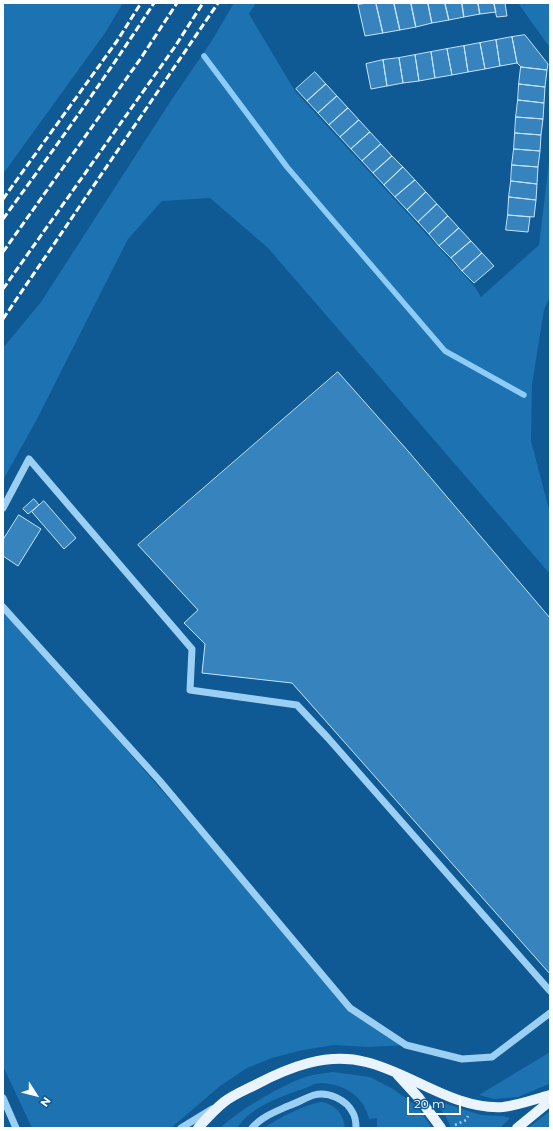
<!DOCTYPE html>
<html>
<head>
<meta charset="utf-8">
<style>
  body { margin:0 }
  #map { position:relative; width:553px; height:1131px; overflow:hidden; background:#0f5994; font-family:Montserrat,sans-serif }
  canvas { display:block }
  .frame { position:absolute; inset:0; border:4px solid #fff; pointer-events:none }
  .north { position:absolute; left:16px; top:1075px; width:40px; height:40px; -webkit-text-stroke:3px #0f5994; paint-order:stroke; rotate:126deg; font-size:11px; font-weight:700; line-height:16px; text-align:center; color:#fff }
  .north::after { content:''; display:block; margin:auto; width:14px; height:18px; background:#fff; clip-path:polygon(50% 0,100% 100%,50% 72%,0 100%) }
  .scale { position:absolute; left:407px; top:1097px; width:54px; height:18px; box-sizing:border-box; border:2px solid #fff; border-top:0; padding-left:5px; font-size:12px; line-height:14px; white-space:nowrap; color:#fff; -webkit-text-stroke:3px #0f5994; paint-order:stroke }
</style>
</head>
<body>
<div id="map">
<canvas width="553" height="1131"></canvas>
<div class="frame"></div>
<div class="north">N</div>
<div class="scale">20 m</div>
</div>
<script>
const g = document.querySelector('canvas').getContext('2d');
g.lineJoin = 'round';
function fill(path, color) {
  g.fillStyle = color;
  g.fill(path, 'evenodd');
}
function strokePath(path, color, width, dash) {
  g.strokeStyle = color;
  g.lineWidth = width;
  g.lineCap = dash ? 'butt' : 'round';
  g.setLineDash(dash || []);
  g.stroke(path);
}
fill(new Path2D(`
  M3,3h120l-18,30 -102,141z
  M234,3h22l-7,11 46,77 180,196 6,10 58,-52 11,-91v142l-6,14 -12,74 -1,57 19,72v61l-282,-326 -58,-50 -48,3 -34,38 -92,182 -33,59v-132l38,-46 131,-203 39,-57z
  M518,3h32v45z
  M3,607l347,401 56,37 -38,2 -34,-2 -31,5 -31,8 -25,10 -27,18 -49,42h-139l-29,-62z
  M550,1052v31l-1,1 -31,13 -24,2 -15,-4z
  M333,1072l37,5 23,12 25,18 14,21h-55v-10l-8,1c-5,-23 -25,-35 -48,-36 -5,0 -11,3 -15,5 -24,8 -54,18 -69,40h-17c19,-18 63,-44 88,-52 8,-2 17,-3 25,-4z
  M432,1099l49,16 22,1 7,2 -10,10h-49l-6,-13z
  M323,1102c14,4 20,12 22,26h-81c13,-9 43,-25 59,-26z
  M550,1111v17h-22z`), '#1d72b2');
strokePath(new Path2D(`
  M204,56l83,111 158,184 79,44`), '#8eccf8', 5.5);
const building = new Path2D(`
  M367,3h9l7,30 -18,3 -7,-31z
  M376,3h18l6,27 -17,3z
  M394,3h17l5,24 -16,3z
  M411,3h17l4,20 -16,4z
  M428,3h17l4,17 -17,3z
  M445,3h17l2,14 -15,3z
  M462,3h16l2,11 -16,3z
  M478,3h16l2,9 -16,2z
  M494,3h11l2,13 -10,1z
  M525,35l23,29 -1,6 -26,-3 -4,-4 -5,-26z
  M512,37l5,26 -17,3 -4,-26z
  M496,40l4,26 -15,3 -5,-26z
  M480,43l5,26 -17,3 -4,-26z
  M464,46l4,26 -16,3 -5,-26z
  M447,49l5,26 -17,3 -4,-26z
  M431,52l4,26 -16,3 -4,-26z
  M415,55l4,26 -16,2 -4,-25z
  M399,58l4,25 -16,3 -4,-26z
  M383,60l4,26 -16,3 -5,-25z
  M521,67l26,3 -2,17 -26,-3z
  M315,72l11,12 -19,17 -11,-12z
  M326,84l11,12 -19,17 -11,-12z
  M519,84l26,3 -1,16 -26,-3z
  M337,96l11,12 -19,17 -11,-12z
  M518,100l26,3 -1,16 -27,-2z
  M348,108l11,12 -19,17 -11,-12z
  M516,117l27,2 -2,16 -26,-2z
  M359,120l11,12 -19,17 -11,-12z
  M370,132l11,12 -19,17 -11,-12z
  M515,133l26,2 -1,16 -26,-2z
  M381,144l11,12 -19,17 -11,-12z
  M514,149l26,2 -2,16 -26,-2z
  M392,156l11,11 -19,18 -11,-12z
  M512,165l26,2 -1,17 -26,-3z
  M403,167l12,13 -20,17 -11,-12z
  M415,180l11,12 -19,18 -12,-13z
  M511,181l26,3 -1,16 -27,-3z
  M426,192l11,12 -19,18 -11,-12z
  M509,197l27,3 -2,17 -26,-2z
  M437,204l11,12 -19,18 -11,-12z
  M508,215l22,2 -2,15 -22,-2z
  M448,216l11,12 -20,18 -10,-12z
  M459,228l12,13 -20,17 -12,-12z
  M471,241l11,12 -20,18 -11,-13z
  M482,253l12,13 -20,17 -12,-12z
  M338,372l70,79 142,167v356l-258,-291 -90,-10 3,-29 -21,-21 14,-13 -60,-65z
  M34,499l5,6 -11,9 -5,-5z
  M44,501l32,37 -12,11 -32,-37z
  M19,515l22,14 -23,37 -15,-10v-16z`);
fill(building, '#3783bd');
strokePath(building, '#c4e5fe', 1);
strokePath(new Path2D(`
  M455,1125l11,-5 2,-4`), '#9ccff4', 2.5, [2, 3]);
strokePath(new Path2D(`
  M3,508l26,-49 163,190 -2,41 107,15 31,33 222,253
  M3,607l156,173 191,228 56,37 56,14 30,-2 58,-44
  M3,1098l13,30
  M181,1128l31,-19
  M252,1128c9,-11 23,-16 36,-22 9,-3 17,-8 26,-11 14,-4 33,5 39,18 3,5 3,10 3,15`), '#9ccff4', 7);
strokePath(new Path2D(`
  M397,1074l22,24 22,30
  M198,1128c8,-9 16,-18 26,-26 9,-7 21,-12 31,-17 34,-18 72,-33 111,-23 46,11 88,48 137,45 16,-2 32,-8 47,-12
  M517,1128l33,-27`), '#e9f4ff', 10);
strokePath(new Path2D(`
  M3,199l114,-158 24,-38
  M3,219c52,-71 103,-142 151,-216
  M3,252l138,-194 36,-55
  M3,289l171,-241 29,-45
  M3,319l215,-316`), '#fff', 3, [7, 3]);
</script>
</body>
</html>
